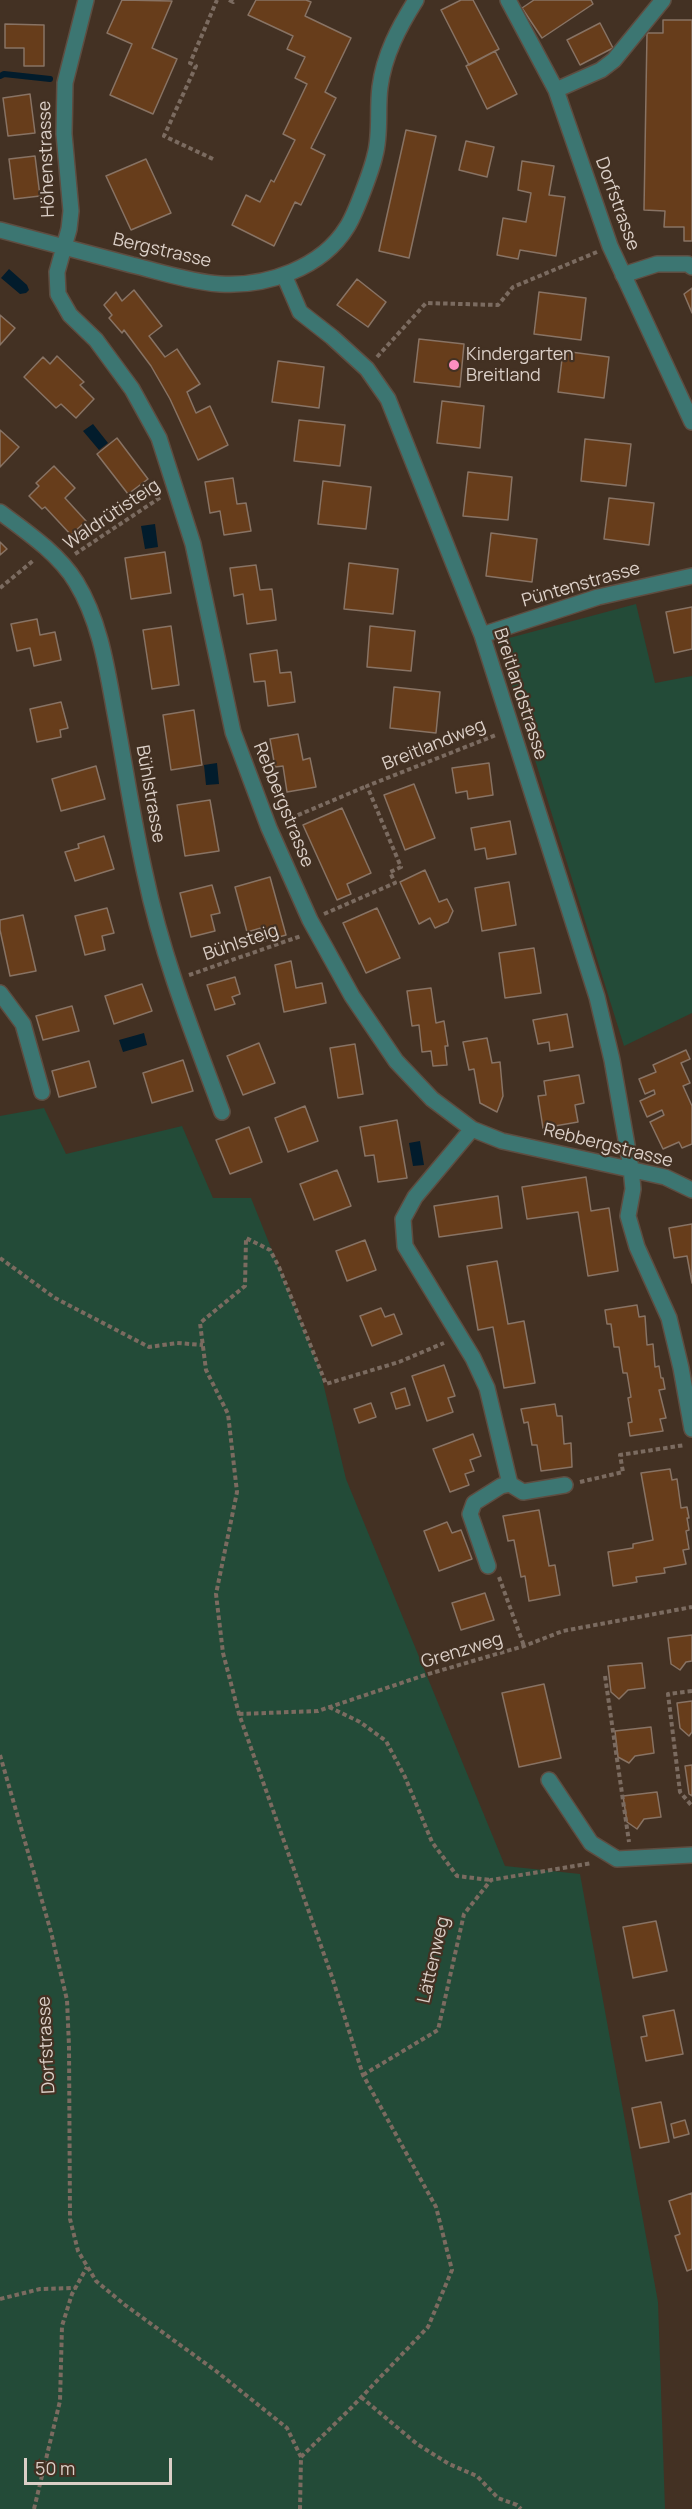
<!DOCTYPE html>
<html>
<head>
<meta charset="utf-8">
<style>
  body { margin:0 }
  #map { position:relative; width:692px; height:2509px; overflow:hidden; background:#433123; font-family:Manrope,sans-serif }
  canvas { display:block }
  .scale { position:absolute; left:24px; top:2458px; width:148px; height:27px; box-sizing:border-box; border:3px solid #dbcfc7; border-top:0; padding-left:8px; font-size:18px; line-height:21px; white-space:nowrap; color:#dbcfc7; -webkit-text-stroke:4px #433123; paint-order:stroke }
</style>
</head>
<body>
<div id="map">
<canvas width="692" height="2509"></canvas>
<div class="scale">50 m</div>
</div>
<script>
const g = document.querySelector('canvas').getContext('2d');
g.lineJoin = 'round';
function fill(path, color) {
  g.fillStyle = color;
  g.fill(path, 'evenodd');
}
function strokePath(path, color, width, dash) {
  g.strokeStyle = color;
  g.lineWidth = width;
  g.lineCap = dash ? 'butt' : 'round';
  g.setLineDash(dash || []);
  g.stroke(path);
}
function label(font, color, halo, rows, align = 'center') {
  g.font = font + ' Manrope,sans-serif';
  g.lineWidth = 4.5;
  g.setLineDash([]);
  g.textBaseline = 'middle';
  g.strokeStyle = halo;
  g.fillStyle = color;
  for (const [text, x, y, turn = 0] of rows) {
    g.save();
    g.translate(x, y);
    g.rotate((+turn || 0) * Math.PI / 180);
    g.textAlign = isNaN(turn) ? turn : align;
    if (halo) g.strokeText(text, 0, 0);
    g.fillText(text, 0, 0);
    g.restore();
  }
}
fill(new Path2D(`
  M636,604l19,79 37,-7v337l-68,33 -126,-405z
  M44,1108l22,46 116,-28 31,72h38l69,172 26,109 159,387 75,8 78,428 7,207h-665v-1393z`), '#234b38');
fill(new Path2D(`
  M9,269l18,16 2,5 -3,3 -6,1 -19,-16z
  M93,424l15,19 -9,7 -16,-19z
  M155,524l3,23 -13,2 -4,-23z
  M217,763l2,21 -13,1 -2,-20z
  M144,1033l3,12 -24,7 -4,-12z
  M420,1141l4,24 -11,1 -4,-23z`), '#021c2c');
strokePath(new Path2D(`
  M0,76l4,-2 46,5`), '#021c2c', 6);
const building = new Path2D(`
  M122,0l50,1 -20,47 25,11 -24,55 -43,-19 22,-51 -25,-11z
  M256,0h50l5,2 -6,14 46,22 -26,54 11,6 -25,50 14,7 -24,50 -6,-3 -21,44 -42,-21 14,-30 14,7 11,-22 3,2 21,-42 -12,-6 24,-50 -12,-6 10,-21 -18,-8 6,-13 -45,-21z
  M461,0h12l26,49 -30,16 -28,-55z
  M534,0h57l2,4 -51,34 -20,-30z
  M663,20h29v221h-8v-14h-20l1,-16 -21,-1 3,-177h16z
  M600,23l13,25 -33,17 -13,-25z
  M5,24l39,1v41h-20v-18h-19z
  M495,51l22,43 -30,15 -21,-43z
  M30,94l5,39 -27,3 -5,-38z
  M406,130l30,6 -27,122 -30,-7z
  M466,141l28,6 -7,30 -28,-7z
  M35,156l5,40 -26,3 -5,-40z
  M146,159l25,54 -40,17 -25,-54z
  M522,161l32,5 -5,29 16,2 -9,59 -36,-6 -2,9 -21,-4 6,-37 23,4 5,-29 -13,-3z
  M357,279l29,23 -18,25 -31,-22z
  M692,288v25l-8,-19z
  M134,290l28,36 -13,10 16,21 12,-8 23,35 -13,8 9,21 14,-7 18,39 -30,15 -28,-61 -19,-33 -27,-36 -2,3 -13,-15 3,-3 -8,-10 12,-13 6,9z
  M539,292l47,6 -5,42 -47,-6z
  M0,315l15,13 -15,17z
  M419,339l45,5 -4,43 -46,-5z
  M563,351l46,6 -5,41 -46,-6z
  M57,356l27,26 -4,3 14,14 -18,19 -15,-14 -5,4 -32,-31 19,-20 7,7z
  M278,361l46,6 -5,41 -47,-6z
  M442,401l42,5 -4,42 -43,-5z
  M299,420l46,5 -5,41 -46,-5z
  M0,430l19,17 -19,20z
  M117,438l31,41 -20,15 -31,-40z
  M585,439l46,5 -5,42 -45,-5z
  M54,466l21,22 -10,10 21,23 -15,14 -26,-28 -3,2 -13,-13 10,-10 -3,-3z
  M468,472l44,5 -4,43 -45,-4z
  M233,478l4,26 9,-1 5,28 -27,4 -4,-24 -10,2 -5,-31z
  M323,481l48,6 -5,42 -48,-5z
  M609,498l45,5 -5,42 -45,-6z
  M491,533l46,6 -5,43 -46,-6z
  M0,542l7,7 -7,6z
  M165,552l6,41 -40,6 -6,-41z
  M349,563l49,6 -5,45 -49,-5z
  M256,565l4,25 12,-1 4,31 -29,4 -4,-30 -9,2 -4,-28z
  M692,607v42l-18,4 -8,-41z
  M37,619l3,16 15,-3 6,28 -27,6 -4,-18 -13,3 -6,-27z
  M171,626l8,59 -27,4 -9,-59z
  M370,626l45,5 -4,40 -44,-4z
  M277,650l3,23 11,-1 4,30 -27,4 -3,-25 -11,1 -4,-28z
  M394,687l46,5 -4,41 -46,-5z
  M61,702l7,26 -8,2 1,7 -24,5 -7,-33z
  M194,710l8,55 -31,5 -8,-55z
  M298,734l5,26 7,-2 6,29 -29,5 -4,-26 -8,1 -5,-28z
  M489,763l4,32 -25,4 -1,-8 -11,2 -4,-25z
  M96,766l9,33 -44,12 -9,-32z
  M414,784l21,54 -30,12 -21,-55z
  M210,800l9,51 -34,5 -8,-51z
  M342,808l29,65 -24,11 4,10 -14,6 -34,-75z
  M510,821l6,33 -29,5 -2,-11 -10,2 -4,-22z
  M104,836l10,33 -39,12 -10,-29 14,-4 -1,-4z
  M425,870l14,32 8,-3 6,12 -5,11 -13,6 -5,-10 -11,6 -19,-42z
  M270,877l16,58 -22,6 -3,-13 -14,4 -12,-45z
  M509,882l7,43 -34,6 -7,-43z
  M212,885l8,28 -9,2 4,16 -24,6 -11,-44z
  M107,908l7,25 -12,3 3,14 -20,5 -10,-39z
  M377,908l23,50 -34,15 -23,-50z
  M23,915l13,56 -26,5 -10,-46v-10z
  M534,948l7,45 -36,5 -6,-45z
  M291,961l5,27 26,-5 4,20 -42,9 -9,-47z
  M235,977l5,17 -8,3 3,7 -20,6 -8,-25z
  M142,984l10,27 -38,13 -9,-28z
  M431,988l5,35 8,-2 4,25h-3l2,19 -14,1 -2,-15 -9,1 -3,-27 -7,1 -5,-35z
  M72,1006l7,25 -36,9 -7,-24z
  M567,1014l6,33 -23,4 -1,-9 -11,2 -5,-24z
  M487,1038l5,25 8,-1 3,34 -6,16 -17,-9 -6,-34 -5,1 -6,-28z
  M259,1043l16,40 -32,12 -16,-39z
  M355,1044l8,50 -25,4 -8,-50z
  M686,1050l4,9 -9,4 9,20 -7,3 9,20v38l-10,4 -3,-6 -16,7 -13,-27 14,-7 -2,-5 -15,7 -7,-16 15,-7 -1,-4 -9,4 -6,-15 17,-7 -3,-7z
  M183,1060l10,31 -41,12 -9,-30z
  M89,1061l7,26 -37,10 -7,-26z
  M579,1075l5,28 -9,2 3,17 -35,6 -5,-32 8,-1 -2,-14z
  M305,1106l13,35 -30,11 -13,-34z
  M397,1120l10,58 -29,4 -4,-27 -9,1 -5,-29z
  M249,1127l13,35 -32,12 -14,-34z
  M337,1170l14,36 -37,14 -14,-36z
  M586,1177l5,34 18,-3 9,63 -30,5 -10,-64 -51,7 -5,-32z
  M498,1196l4,32 -63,9 -5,-31z
  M692,1224v59l-5,-27 -13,2 -5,-30z
  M365,1240l11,30 -29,11 -11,-30z
  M497,1261l11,63 16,-3 11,62 -31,5 -11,-61 -15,3 -11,-64z
  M637,1305l2,12 6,-1 2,29 6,-1 2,23 4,-1 2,12h2l2,11 -6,1 7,28 -6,1 3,12 -33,5 -2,-13 4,-1 -4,-24 3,-1 -4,-24h-4l-4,-26h-5l-3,-23h-4l-2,-14z
  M381,1308l4,9 9,-3 8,20 -30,12 -12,-30z
  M444,1365l11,31 -7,2 5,14 -26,9 -15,-45z
  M405,1388l5,17 -14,4 -5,-16z
  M371,1403l5,14 -17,6 -5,-14z
  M555,1404l2,12h5l2,28 7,-1 1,24 -31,4 -4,-26h-5l-4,-23 -4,1 -3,-14z
  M473,1434l8,22 -11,4 4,11 -9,3 4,11 -19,7 -17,-43z
  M670,1469l2,11 5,-1 4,29 6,-1 2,11h-2l2,12 -3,1 3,18 -6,1 3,14 -22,4 1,5 -29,4 1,5 -24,4 -5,-34 25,-4v-4l20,-4 -12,-67z
  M539,1510l10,56 6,-1 5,30 -31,6 -4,-25 -4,1 -7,-37 -6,1 -5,-25z
  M447,1522l5,11 9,-3 11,29 -33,12 -15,-40z
  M485,1593l9,27 -33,10 -9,-27z
  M692,1635v26l-6,1 -6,8 -9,-6 -3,-26z
  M642,1663l3,25 -17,2 -9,9 -8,-7 -3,-26z
  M544,1684l17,74 -42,9 -17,-74z
  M692,1701v31l-3,4 -9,-8 -3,-25z
  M651,1727l3,26 -19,3 -6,7 -11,-6 -3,-26z
  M692,1765v31l-3,-2 -4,-28z
  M657,1792l4,25 -17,2 -7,10 -10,-7 -4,-26z
  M656,1921l11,50 -34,7 -10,-51z
  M674,2010l9,44 -37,7 -5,-24 6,-1 -4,-20z
  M661,2102l8,40 -29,6 -8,-40z
  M685,2120l4,14 -15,4 -3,-14z
  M692,2193v76l-5,2 -12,-35 5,-2 -11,-33z`);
fill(building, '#673d1b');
strokePath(building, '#887364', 1.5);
const minor = new Path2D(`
  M86,0l-21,83 -1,51 7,77 -2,18 -12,43 1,22 12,21 26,25 36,49 27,49 34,106 40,188 36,96 41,92 42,76 44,65 36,38 40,30 30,12 163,36 27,13
  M508,0l48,90 54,156 82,176
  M556,90l45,-20 13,-10 49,-60
  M0,230c44,12 88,23 132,35 29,7 59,17 88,19 46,3 102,-16 127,-57 8,-12 25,-58 28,-72 6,-21 2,-46 5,-68 4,-32 19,-60 36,-87
  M284,275l16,37 32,25 35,32 21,30 94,236 115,362 15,63 19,108 2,21 -5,27 9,31 32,71 12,50 11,61
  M623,275l34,-11h31l4,3
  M0,512c27,20 59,42 76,70 24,39 31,87 39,131 10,53 18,108 30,161 17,82 48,160 77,238
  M482,635l116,-38 94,-21
  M0,993l23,31 19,68
  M472,1129l-57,68 -12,22 2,27 68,112 14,30 23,96 13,8 42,-7
  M488,1566l-18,-52 4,-11 27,-17 9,-2
  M549,1780l42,63 26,16 75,-4`);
strokePath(minor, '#5e4d41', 18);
strokePath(new Path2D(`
  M229,0l4,2 1,-2
  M213,159l-49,-23 32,-70 -6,-3 27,-63
  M377,357l49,-54 72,2 15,-18 84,-35
  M75,554l86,-57
  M0,588l34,-28
  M284,821l83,-35
  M324,914l71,-31 -5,-11 11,-5 -34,-81 129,-51
  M189,975l112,-39
  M0,1258l55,40 94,49 28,-4 26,2
  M580,1482l43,-10 -3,-17 65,-10
  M499,1577l25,69
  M605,1676l24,166
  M692,1691l-24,3 12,98 12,14
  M329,1707l31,15 26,19 19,36 27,65 25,34 33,4
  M239,1714l79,-3 107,-36 99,-29 39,-15 129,-24
  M0,1755l51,177 16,68 2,46 1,173 8,32 18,30 29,24 91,66 71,57 14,29 -1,52
  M363,2075l75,-45 26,-116 27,-34 101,-17
  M0,2299l40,-10 35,-1
  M361,2397l56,47 32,20 28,12 21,22 19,7 4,4
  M301,2457l51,-50 76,-80 24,-57 -16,-63 -73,-132 -31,-98 -93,-263 -16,-61 -7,-59 21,-102 -9,-78 -22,-44 -6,-47 45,-37 1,-48 24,12 9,17 47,117 73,-22 45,-19
  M34,2509l26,-108 2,-75 10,-32 15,-27`), '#7b6b60', 4, [4.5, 3]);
strokePath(minor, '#3c7672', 15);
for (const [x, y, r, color] of [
  [454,365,6,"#fd8ec0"]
]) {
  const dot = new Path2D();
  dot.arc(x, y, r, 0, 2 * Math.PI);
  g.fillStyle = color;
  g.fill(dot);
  strokePath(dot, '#433123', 2);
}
label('18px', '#dbcfc7', '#433123', [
  ["Höhenstrasse",47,159,-92],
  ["Dorfstrasse",617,204,70],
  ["Bergstrasse",162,251,13],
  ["Waldrütisteig",112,515,-34],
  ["Püntenstrasse",581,585,-16],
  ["Breitlandstrasse",520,694,72],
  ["Breitlandweg",434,745,-22],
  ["Bühlstrasse",150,794,80],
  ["Rebbergstrasse",283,805,68],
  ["Bühlsteig",241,943,-19],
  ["Rebbergstrasse",608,1146,14],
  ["Grenzweg",462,1651,-17],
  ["Lättenweg",434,1960,-77],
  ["Dorfstrasse",47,2045,-93]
]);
label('18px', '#dbcfc7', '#433123', [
  ["Kindergarten",466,355],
  ["Breitland",466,376]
], 'left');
</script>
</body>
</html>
